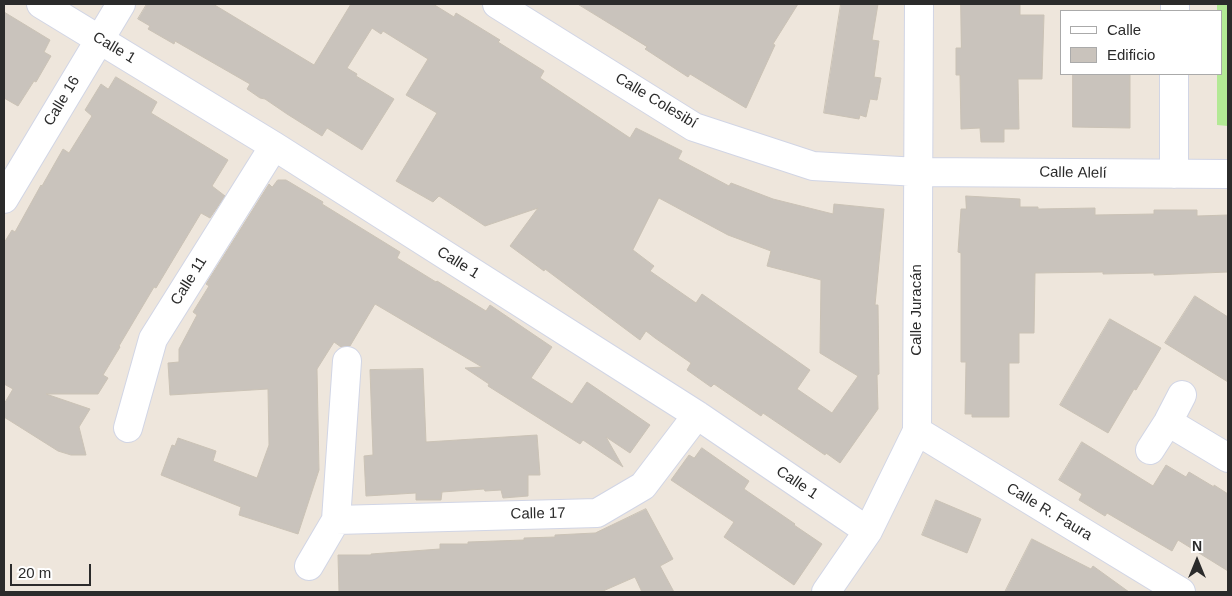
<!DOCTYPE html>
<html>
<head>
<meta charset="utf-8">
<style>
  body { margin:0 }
  #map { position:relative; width:1232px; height:596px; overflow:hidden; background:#eee6dc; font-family:Helvetica,sans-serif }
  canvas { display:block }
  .frame { position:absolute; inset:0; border:5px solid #2b2b2b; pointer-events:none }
  .legend { position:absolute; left:1060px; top:10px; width:162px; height:65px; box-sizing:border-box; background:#fff; border:1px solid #aaa; margin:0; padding:6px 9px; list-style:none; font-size:15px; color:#2b2b2b }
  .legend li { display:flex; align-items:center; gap:10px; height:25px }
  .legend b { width:25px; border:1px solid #aaa }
  .north { position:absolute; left:1172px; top:536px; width:50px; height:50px; -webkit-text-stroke:4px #fff; paint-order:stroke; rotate:0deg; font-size:14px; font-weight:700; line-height:20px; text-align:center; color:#2b2b2b }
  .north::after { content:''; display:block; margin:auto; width:18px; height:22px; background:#2b2b2b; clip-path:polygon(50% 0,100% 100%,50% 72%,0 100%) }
  .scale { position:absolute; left:10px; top:564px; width:81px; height:22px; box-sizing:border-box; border:2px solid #2b2b2b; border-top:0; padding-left:6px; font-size:15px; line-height:18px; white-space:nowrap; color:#2b2b2b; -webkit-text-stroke:4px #fff; paint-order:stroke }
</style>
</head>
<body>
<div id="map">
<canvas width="1232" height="596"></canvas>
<div class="frame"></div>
<ul class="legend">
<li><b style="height:6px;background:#fff"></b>Calle</li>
<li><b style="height:14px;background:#c9c3bc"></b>Edificio</li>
</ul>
<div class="north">N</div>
<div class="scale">20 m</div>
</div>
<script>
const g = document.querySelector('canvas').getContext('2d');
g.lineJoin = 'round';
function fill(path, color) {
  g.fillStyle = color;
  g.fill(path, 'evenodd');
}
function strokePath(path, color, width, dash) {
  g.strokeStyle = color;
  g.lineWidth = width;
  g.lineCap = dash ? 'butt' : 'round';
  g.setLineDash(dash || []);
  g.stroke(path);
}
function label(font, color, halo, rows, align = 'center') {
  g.font = font + ' Helvetica,sans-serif';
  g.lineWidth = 4;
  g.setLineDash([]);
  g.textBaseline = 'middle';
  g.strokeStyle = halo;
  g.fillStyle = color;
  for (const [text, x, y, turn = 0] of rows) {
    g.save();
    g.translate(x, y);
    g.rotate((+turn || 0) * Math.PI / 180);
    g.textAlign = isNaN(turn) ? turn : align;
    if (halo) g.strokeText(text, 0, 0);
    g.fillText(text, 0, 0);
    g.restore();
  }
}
fill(new Path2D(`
  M1217,4h11v122l-11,-1v-51h4v-63h-4z`), '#b3e995');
const building = new Path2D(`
  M147,4h66l101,61 37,-61h82l21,13 2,-4 44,27 -2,2 46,29 -4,7 90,60 6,-10 46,23 -4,8 51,27 2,-3 42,16 60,15 1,-10 50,5 -9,96h3l1,69 -2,1 1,34 -38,54 -14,-10 -1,2 -62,-42 -2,3 -47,-32 -3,3 -24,-17 4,-7 -36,-25 -9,-7 -6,9 -95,-71 -1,2 -34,-25 28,-38 -53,18 -46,-30 -6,6 -37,-21 41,-68 -31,-18 22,-36 -45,-28 -2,3 -9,-6 -25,40 10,6 -1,2 38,23 -32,51 -35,-22 -5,8 -35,-22 -22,-15 -5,-1 -13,-9 3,-5 -75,-43 -1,3 -26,-15 2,-3 -12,-7zM659,198l69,37 43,16 -4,15 54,14 -1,73 38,23 -26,37 -35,-24 13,-19 -108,-76 -6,9 -46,-32 4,-5 -21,-16z
  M578,4h220l-25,40 2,1 -29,63 -56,-34 -2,3 -43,-28 2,-2z
  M841,4h37l-6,36 7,1 -5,36 7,1 -4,22 -7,-1 -4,18 -6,-2 -1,4 -35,-6z
  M961,4h59v11h24l-2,64h-24l1,50h-15v13h-23l-1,-14 -19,1 -1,-54h-4v-27h5z
  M4,12l46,28 -6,12 7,4 -15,26 -2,-1 -16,25 -14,-8z
  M1073,74h57v54l-57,-1z
  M116,77l41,25 -6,11 77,47 -16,26 13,10 -15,22 -9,-5 -45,75 -2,-1 -35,59 1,1 -17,28 5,3 -10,16h-52l44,15 -11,18 7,28h-15l-13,-4 -54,-34v-13l9,-15 -9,-5v-141l8,-13 3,2 26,-47 1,1 21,-37 6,4 23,-37 -7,-6 16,-26 7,5z
  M278,180h8l37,22 -1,2 78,48 -3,6 39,24 1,-1 49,30 4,-6 62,42 -21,31 41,26 15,-22 63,43 -20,28 -24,-16 17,30 -40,-27 -3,4 -92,-58 1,-2 -24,-16 17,-1 -107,-63 -25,42 -9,1 -7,-5 -17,27 2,101 -21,64 -59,-19 2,-8 -80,-32 11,-30 3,1 3,-8 38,13 -3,10 44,17 12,-33 -1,-56 -98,6 -2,-32 11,-1v-13l18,-34 -4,-3 16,-26 -3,-2 63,-100 3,3z
  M966,196l54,3v8h18v2l57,-1v7l59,-1v-4h43v6l31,-1v57l-74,3v-2l-51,1v-2l-68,1 -1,60h-15v30h-10v54h-37v-3h-7l1,-52h-5v-109l-3,-1 3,-43h5z
  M1195,296l33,21v65l-63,-39z
  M1110,319l51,29 -25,42 -2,-1 -26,44 -48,-28z
  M423,369l3,73 111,-7 3,40h-12v21l-25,2 -2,-8 -16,1 -1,-2 -42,3 -1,8h-25v-7l-50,3 -2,-40 9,-1 -3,-85z
  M1082,442l71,44 13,-21 20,12 3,-5 25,15v-2l14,9v77l-50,-31 -6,11 -65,-38 -2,3 -26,-16 3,-6 -23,-14z
  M702,448l47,33 -5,8 51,35 -1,1 28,19 -28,41 -70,-48 10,-15 -63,-42 18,-25 5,3z
  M936,500l45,19 -14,34 -45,-18z
  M646,509l27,50 -13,7 14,26h-32l-7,-15 -32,14h-14v1h-250l-1,-37h33v-1l69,-5v-5h28v-2l56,-2v-2l31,-1v-2l40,-2z
  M1032,539l59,30 2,-3 36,26h-124z`);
fill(building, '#c9c3bc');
strokePath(building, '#cac2b5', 1);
const minor = new Path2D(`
  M41,4l233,142 423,269 171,116
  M497,4l197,123 119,39 105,6 310,2
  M1175,11v-7
  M1174,174v-100
  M4,199l117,-195
  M1168,422l60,36
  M128,428l25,-89 121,-193
  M917,431l264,161
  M1150,450l18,-28 14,-27
  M336,520l261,-7 46,-27 54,-71
  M309,566l27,-46 11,-159
  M826,592l42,-61 49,-100 2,-427`);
strokePath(minor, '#d1d5e5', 30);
strokePath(minor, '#fff', 28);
label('15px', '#2b2b2b', '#fff', [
  ["Calle 1",114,48,31],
  ["Calle 16",62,101,-59],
  ["Calle Colesibí",656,101,31],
  ["Calle Alelí",1073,173,1],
  ["Calle 1",458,263,32],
  ["Calle 11",189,281,-58],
  ["Calle Juracán",917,310,-90],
  ["Calle 1",797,483,34],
  ["Calle R. Faura",1049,512,31],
  ["Calle 17",538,514,-1]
]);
</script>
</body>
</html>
